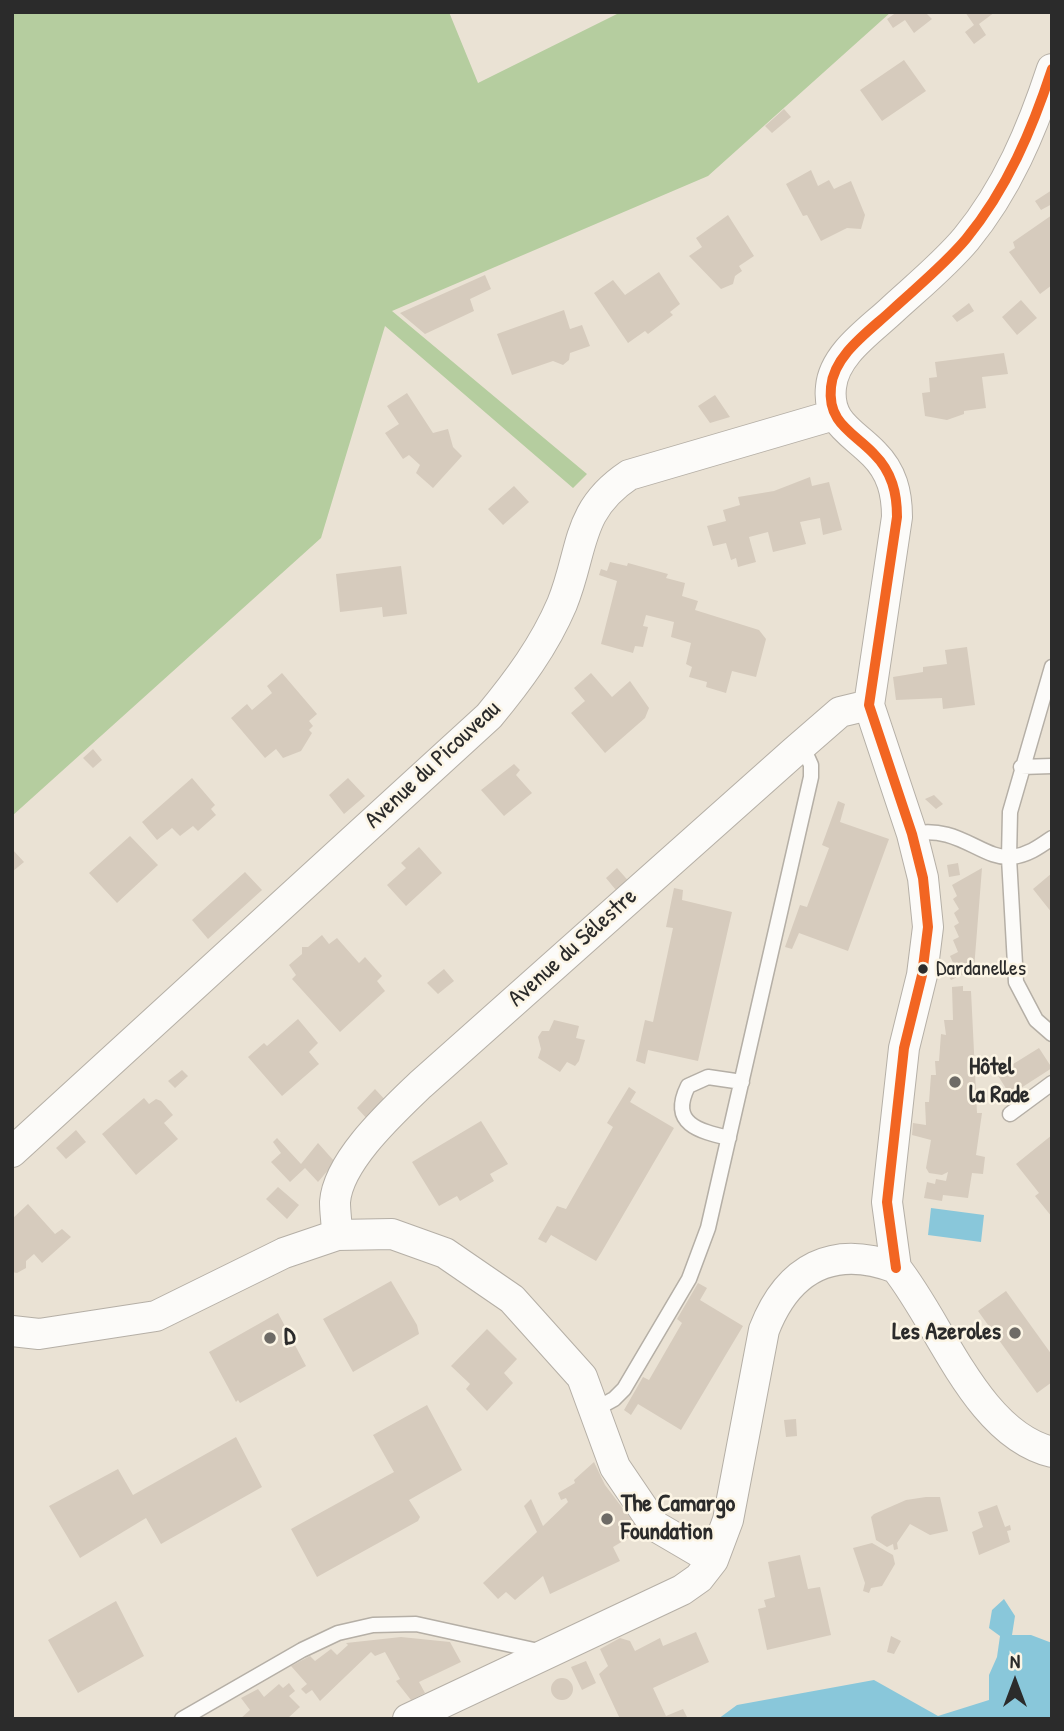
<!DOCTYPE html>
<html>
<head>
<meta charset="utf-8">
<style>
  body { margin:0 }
  #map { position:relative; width:1064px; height:1731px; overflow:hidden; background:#eae2d4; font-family:"Patrick Hand",sans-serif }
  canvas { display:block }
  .frame { position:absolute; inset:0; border:14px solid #2b2b2b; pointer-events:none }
  .north { position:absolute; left:980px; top:1647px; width:70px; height:70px; -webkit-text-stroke:5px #fcf5e5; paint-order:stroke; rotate:0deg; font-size:19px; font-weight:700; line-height:28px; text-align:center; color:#2b2b2b }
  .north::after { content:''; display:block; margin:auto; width:24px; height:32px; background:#2b2b2b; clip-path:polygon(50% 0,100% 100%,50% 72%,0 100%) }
</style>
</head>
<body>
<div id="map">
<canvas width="1064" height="1731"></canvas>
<div class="frame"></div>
<div class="north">N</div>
</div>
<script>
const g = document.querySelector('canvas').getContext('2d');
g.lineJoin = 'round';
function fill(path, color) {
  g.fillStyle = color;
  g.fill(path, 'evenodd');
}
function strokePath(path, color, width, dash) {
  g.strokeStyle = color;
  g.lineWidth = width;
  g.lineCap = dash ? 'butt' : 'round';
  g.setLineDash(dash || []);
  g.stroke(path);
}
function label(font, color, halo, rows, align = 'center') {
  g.font = font + ' "Patrick Hand",sans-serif';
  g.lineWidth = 5;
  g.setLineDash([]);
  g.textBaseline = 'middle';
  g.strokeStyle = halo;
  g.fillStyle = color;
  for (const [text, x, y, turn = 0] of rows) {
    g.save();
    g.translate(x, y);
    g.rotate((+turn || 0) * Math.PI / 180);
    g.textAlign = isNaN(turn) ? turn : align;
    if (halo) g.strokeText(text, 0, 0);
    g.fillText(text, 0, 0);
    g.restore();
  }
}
fill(new Path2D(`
  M12,12h437l29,71 143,-71h270l-183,164 -316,135 195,163 -14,14 -188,-162 -64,212 -309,278z`), '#b5cd9f');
fill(new Path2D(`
  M931,1208l53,7 -3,27 -53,-7z
  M1004,1599l11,17 -3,19h19l21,8v76h-334l19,-14 137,-25 64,36 51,-16v-25l8,-18 3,-21 -11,-8 3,-18z`), '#89c7da');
fill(new Path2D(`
  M897,12h28l7,7 -18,14 -9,-13 -12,8 -6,-9z
  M965,12h30l-16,12 7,11 -12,9 -9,-12 9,-7z
  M904,60l22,31 -44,30 -22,-31z
  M784,109l7,8 -19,16 -7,-7z
  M811,170l7,16 11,-6 5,9 17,-8 14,34 -4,14 -14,-1 -26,13 -14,-26 -4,1 -17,-32z
  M1052,190v14l-11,6 -6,-9z
  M728,215l26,41 -15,10 3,5 -7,5 -2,8 -12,5 -32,-33 13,-9 -6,-9z
  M1052,215v70l-12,9 -31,-42 6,-4 -2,-6z
  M659,272l21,32 -10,8 3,3 -25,19 -3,-3 -17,12 -34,-50 19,-13 12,15z
  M485,275l6,14 -21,10 4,12 -49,23 -25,-21z
  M1021,300l16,18 -20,17 -15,-18z
  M969,303l5,8 -17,11 -5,-6z
  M564,310l6,19 12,-4 8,21 -20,7 -1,7 -6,5 -10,-4 -41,14 -15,-41z
  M1004,353l4,21 -26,3 4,31 -22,3v3l-17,6 -22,-4 -3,-23 8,-1 -1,-14 8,-1 -2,-15z
  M407,393l26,40 15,-4 5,18 9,9 -29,32 -17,-15 4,-8 -11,-10 -6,4 -18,-26 14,-9 -12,-18z
  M715,395l15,22 -20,6 -12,-17z
  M810,477l2,9 17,-4 13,48 -19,5 -3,-17 -20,4 6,22 -33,8 -5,-20 -19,5 7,25 -18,5 -2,-9 -5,2 -5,-17 -13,3 -6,-20 19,-5 -3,-11 17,-5 -2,-8 36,-6z
  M514,486l15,16 -26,23 -15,-16z
  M610,562l17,4 1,-3 40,11 -2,4 19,5 -3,13 16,5 -3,9 64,20 7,9 -10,38 -24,-6 -6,22 -20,-6 1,-5 -18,-5 3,-10 -6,-3 5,-21 -20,-6 3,-15 -28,-7 -3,11 5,1 -5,20 -8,-1 -2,7 -32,-9 16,-63 -18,-6 2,-6 6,2z
  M401,566l6,48 -24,3 -1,-10 -42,5 -4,-38z
  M967,647l8,58 -32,4 -1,-11 -46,2 -3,-23 30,-5v-5l24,-3 -2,-14z
  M282,673l35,41 -8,7 4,5 -4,4 3,3 -11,18 -18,7 -7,-9 -11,9 -34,-40 16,-14 5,6 20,-17 -5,-7z
  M591,673l21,24 18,-16 19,27 -4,10 -40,35 -34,-40 14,-12 -11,-13z
  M93,749l9,11 -9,8 -10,-10z
  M514,764l6,6 -4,5 16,18 -28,23 -23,-26z
  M192,778l23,27 -4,4 5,6 -18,16 -5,-5 -13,10 -8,-8 -15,12 -15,-18z
  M348,778l17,18 -21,18 -15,-19z
  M934,795l9,9 -7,5 -11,-10z
  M838,801l7,3 -5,18 49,17 -41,112 -49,-18 -7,16 -7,-2 15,-42 7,2 22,-59 -7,-3z
  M130,836l28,29 -41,38 -28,-30z
  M419,847l23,26 -36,33 -19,-21 19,-17 -5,-5z
  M12,849l12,13 -12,10z
  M958,863l2,12 -11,2 -2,-12z
  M617,868l15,17 -12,10 -14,-17z
  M982,868l-8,101 -23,11 -5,-8 9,-5 -5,-11 8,-4 -5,-12 6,-3 -5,-11 5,-3 -5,-10 5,-4 -6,-10 4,-3 -5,-11z
  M245,872l17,18 -54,49 -16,-19z
  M1052,873v40l-19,-24z
  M674,888l9,2 -1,10 50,12 -34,149 -50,-11 -3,14 -9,-3 9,-41 8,2 20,-94 -7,-1z
  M322,935l7,9 8,-6 22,25 6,-6 17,19 -5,5 8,10 -45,41 -48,-53 4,-4 -7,-10 13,-11v-7h6z
  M444,969l10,12 -16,13 -11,-11z
  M963,986v5h8l6,122h5l-6,42 9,2 -2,17 -11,-1 -4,25 -25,-3 -1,6 -18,-3 3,-16 8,2 1,-5 10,2 2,-9 -6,3 -13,-2 -3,-5 5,-28 -19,-5 1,-12 13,2 -1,-23h4l2,-27h5l-1,-14h4l2,-27 5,1 -2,-15h9l-1,-33z
  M298,1019l20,24 -9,9 10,12 -37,32 -34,-39 16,-14 3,3z
  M554,1020l25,6 -3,12 9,2 -6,21 -4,5 -8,-4 -7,10 -22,-14 3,-9 -3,-12 4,-6h7z
  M1039,1048l13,20 -42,27 -13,-21z
  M182,1070l6,6 -13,12 -7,-7z
  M629,1087l7,5 -6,10 44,26 -73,125 -5,8 -45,-26 -5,8 -8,-4 19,-33 9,3 47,-82 -6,-4z
  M375,1089l13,14 -19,18 -12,-13z
  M144,1098l5,6 7,-5 5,2 12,14 -9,8 14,16 -42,36 -34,-41z
  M481,1121l27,43 -18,10 4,7 -34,20 -3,-5 -18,10 -27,-44z
  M76,1130l10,12 -20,17 -10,-11z
  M1052,1135v82l-17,-21 4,-3 -23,-29z
  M277,1138l24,26 17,-21 17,19 -17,20 -13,-14 -15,14 -19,-20 10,-9 -8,-11z
  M278,1187l21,18 -12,14 -21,-20z
  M28,1204l27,30 7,-5 9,8 -29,26 -8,-9 -8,7v7l-9,5 -5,-1v-53z
  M391,1281l26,44 2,9 -66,38 -30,-53z
  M698,1283l9,5 -7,12 43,26 -62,104 -43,-26 -7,11 -7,-5 19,-33 6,3 33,-57 -5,-4z
  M1006,1291l46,64v27l-15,11 -59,-82z
  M278,1313l28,53 -66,37 -2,-3 -2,2 -27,-50z
  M487,1329l30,30 -13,14 9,10 -26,28 -21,-22 4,-5 -19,-18z
  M427,1405l35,65 -53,30 11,17 -2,4 -101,56 -26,-48 103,-57 -21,-37z
  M796,1419l1,17 -11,1 -2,-17z
  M236,1437l26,50 -101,57 -15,-26 -66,40 -31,-52 69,-37 15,26z
  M594,1462l11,23 35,46 -27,16 7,14 -70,33 -7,-18 -28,24 -9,-8 -8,7 -15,-16 54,-51 -13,-26 7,-7 12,27 25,-24 -2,-4 -5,2 -3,-7 17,-10 -1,-3z
  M926,1497h14l8,34 -18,4 -20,-11 -13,19 1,6 -4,1 -1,-6 -6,3 -11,-7 -5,-23 3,-3 32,-14z
  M997,1505l8,22 5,-2 1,5 -4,1 3,11 -31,13 -7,-23 11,-5 -5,-15z
  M872,1543l21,12 2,9 -13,22 -11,2 -2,5 -6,-2 2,-8 -12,-35z
  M800,1555l8,34 12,-2 11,48 -64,15 -9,-41 8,-2 -2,-7 11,-3 -7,-35z
  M116,1601l28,55 -66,37 -30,-53z
  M696,1632l13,30 -56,26 13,28 17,-7 5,10h-68l-21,-45 9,-8 -8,-17 20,-11 10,3 5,10 25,-13 3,8z
  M891,1636l10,5 -7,13 -7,-2z
  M401,1637l49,5 11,20 -42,20 6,11 -14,7 -15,-19 4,-2 -15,-27 -10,4 -4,-4 -51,49 -8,-11 -6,4 -5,-5 6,-5 -16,-18 19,-10 5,5 16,-12 6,6 11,-10 -2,-2z
  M586,1661l10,22 -14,7 -11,-23z
  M551 1689a11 11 0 1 1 22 0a11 11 0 1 1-22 0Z
  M289,1683l6,8 -6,5 11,11 -13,12h-47l10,-9 -9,-12 17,-9 6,8 15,-13 4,4z`), '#d6cbbd');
const lane = new Path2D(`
  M1052,667l-42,145 -1,46 7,124 20,38 16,14
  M1021,767l31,-1
  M912,834c46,-10 70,26 100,23 16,-2 27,-10 40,-19
  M1010,1114l42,-31
  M729,1138c-30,-7 -60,-14 -41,-52l20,-9 34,5
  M594,1410l20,-11 10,-10 65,-110 19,-51 103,-451v-12l-9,-20
  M182,1719l120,-69 36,-17 35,-8 43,-1 127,28`);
const street = new Path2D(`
  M12,1152l477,-436c29,-35 55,-70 73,-112 22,-54 13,-93 67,-129l205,-60
  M337,1235c0,-11 -2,-22 -2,-33 3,-41 57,-90 85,-117l374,-333 46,-40 29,-7
  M896,1268l-9,-66 17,-154 18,-73 6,-48 -5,-49 -11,-44 -43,-129 28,-188c0,-24 -5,-45 -23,-63 -21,-22 -47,-31 -43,-67 3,-33 40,-57 62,-78 24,-22 52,-45 73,-70 41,-50 66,-109 86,-170
  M12,1331l27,3 117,-18 128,-63 53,-18 55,-1 53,19 67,46 70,78 33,90 40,59 58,34
  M408,1719l274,-129 17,-12 14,-18 15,-40 36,-190c24,-62 69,-86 132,-62 45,56 81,166 156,184`);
strokePath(lane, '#b5afa6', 17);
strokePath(street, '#b5afa6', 32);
strokePath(lane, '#fcfbf9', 14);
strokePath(street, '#fcfbf9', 30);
strokePath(new Path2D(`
  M896,1268l-9,-66 17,-154 18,-73 6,-48 -5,-49 -11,-44 -43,-129 28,-188c0,-24 -5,-45 -23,-63 -21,-22 -47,-31 -43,-67 3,-33 40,-57 62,-78 24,-22 52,-45 73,-70 41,-50 66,-109 86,-170`), '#f26522', 10);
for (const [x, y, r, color] of [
  [923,969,6,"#2b2b2b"],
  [955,1082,7,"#6e6b66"],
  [1015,1333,7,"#6e6b66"],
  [270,1338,7,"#6e6b66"],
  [607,1519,7,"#6e6b66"]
]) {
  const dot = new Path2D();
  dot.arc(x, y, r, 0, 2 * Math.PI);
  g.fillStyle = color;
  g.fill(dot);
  strokePath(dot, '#fcf5e5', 2.5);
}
label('22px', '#2b2b2b', '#fcf5e5', [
  ["Dardanelles",936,969]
], 'left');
label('24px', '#2b2b2b', '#fcf5e5', [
  ["Avenue du Picouveau",433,765,-43],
  ["Avenue du Sélestre",573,948,-42]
]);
label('bold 24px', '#2b2b2b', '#fcf5e5', [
  ["Hôtel",969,1068],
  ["la Rade",969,1096],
  ["Les Azeroles",1001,1333,"right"],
  ["D",284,1338],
  ["The Camargo",621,1505],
  ["Foundation",621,1533]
], 'left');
</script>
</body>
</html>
